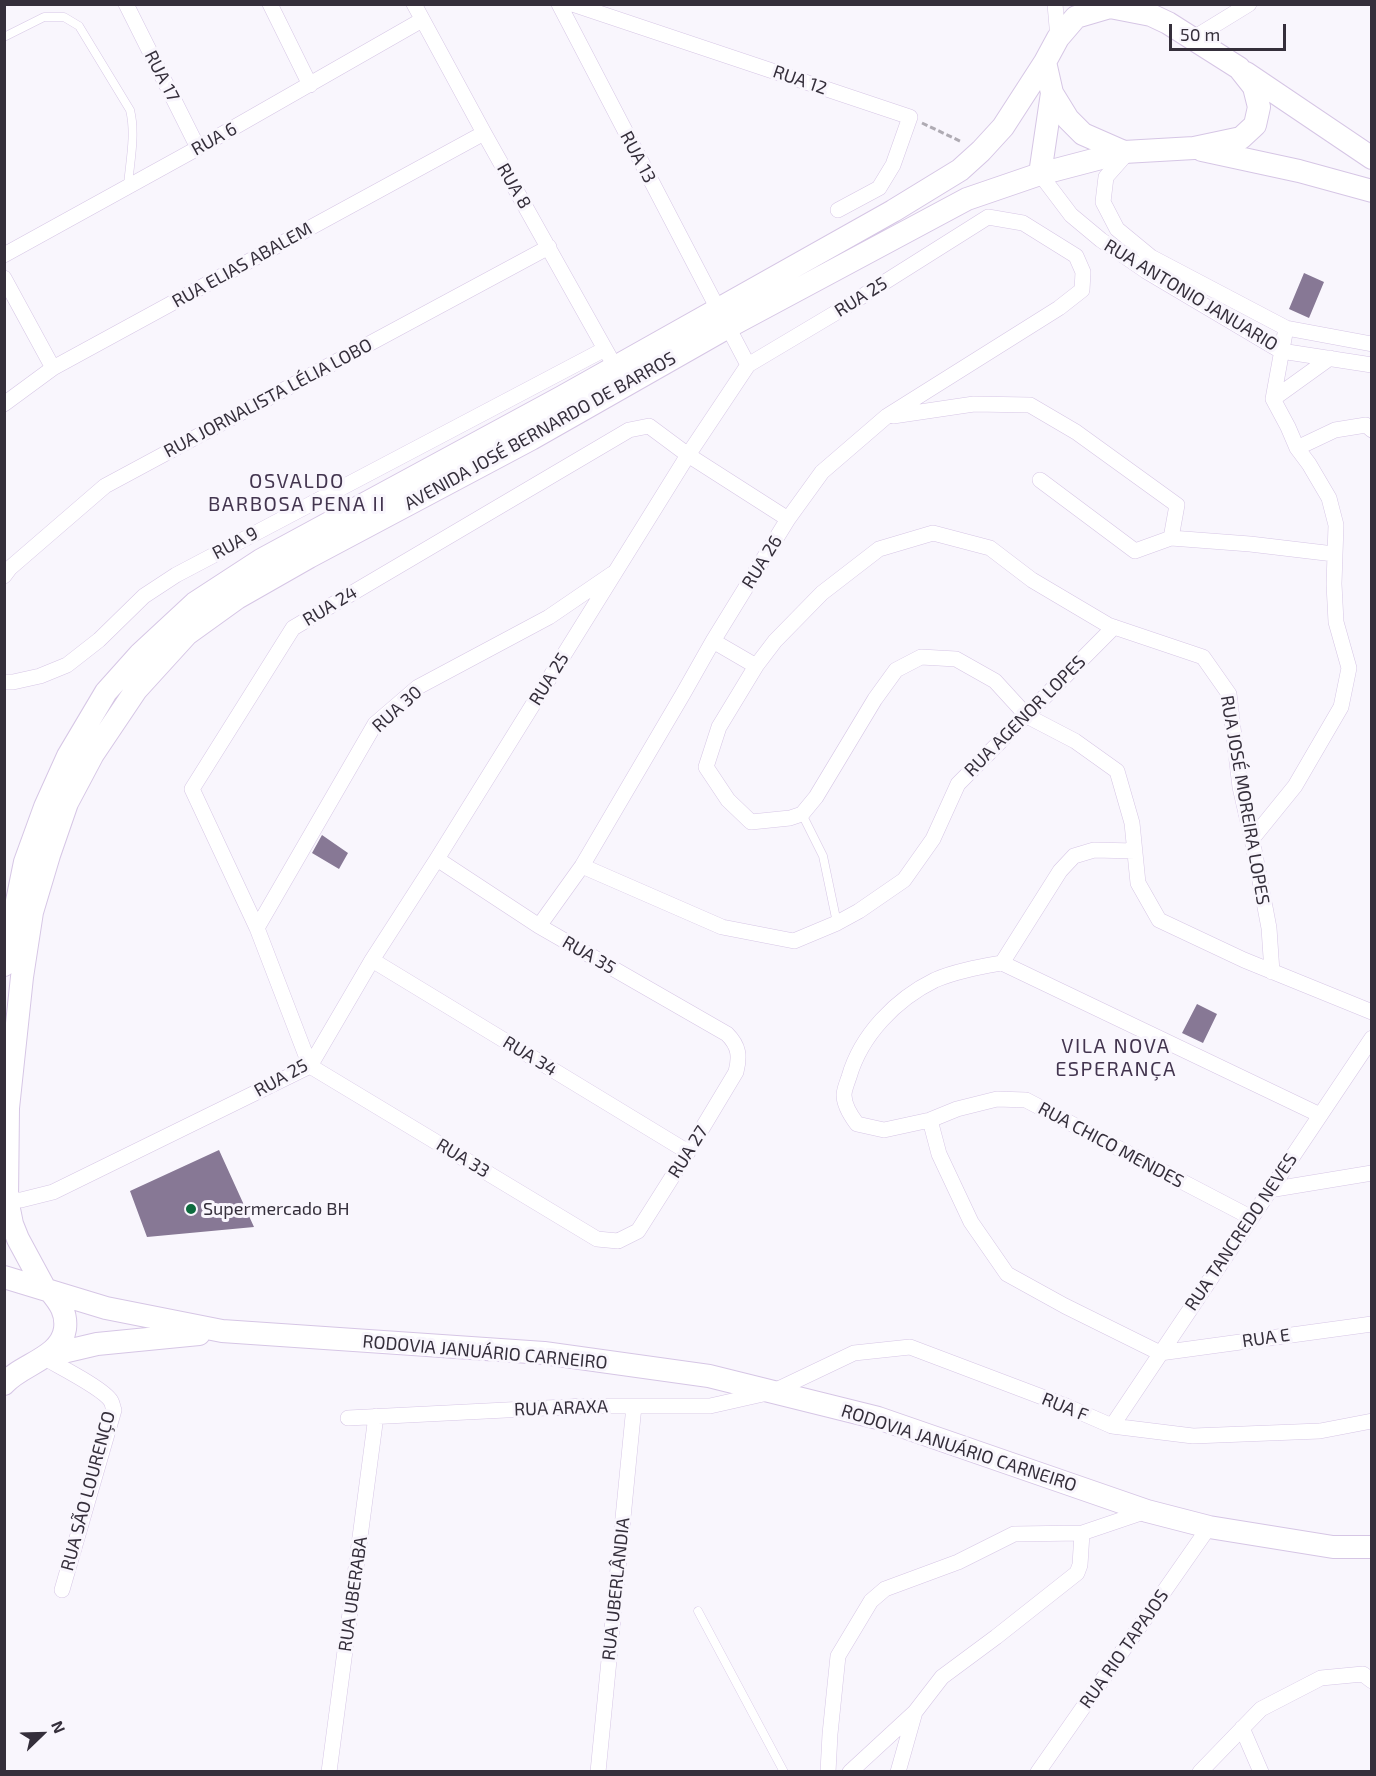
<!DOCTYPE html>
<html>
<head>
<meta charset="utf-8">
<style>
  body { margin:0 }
  #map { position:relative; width:1376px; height:1776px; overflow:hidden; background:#f9f6fd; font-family:"Exo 2",sans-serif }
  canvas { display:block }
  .frame { position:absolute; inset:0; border:6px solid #352f3b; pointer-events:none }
  .north { position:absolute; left:12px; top:1704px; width:60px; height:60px; -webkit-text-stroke:4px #f9f6fd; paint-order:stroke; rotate:67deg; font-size:16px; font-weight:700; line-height:24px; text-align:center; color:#352f3b }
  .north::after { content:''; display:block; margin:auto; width:21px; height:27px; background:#352f3b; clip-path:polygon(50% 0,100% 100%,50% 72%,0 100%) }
  .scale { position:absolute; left:1169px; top:24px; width:117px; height:27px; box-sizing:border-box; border:3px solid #352f3b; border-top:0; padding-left:8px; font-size:18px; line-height:21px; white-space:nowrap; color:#352f3b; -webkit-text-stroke:4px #f9f6fd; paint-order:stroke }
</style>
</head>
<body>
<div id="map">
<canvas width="1376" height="1776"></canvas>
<div class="frame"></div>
<div class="north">N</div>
<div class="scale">50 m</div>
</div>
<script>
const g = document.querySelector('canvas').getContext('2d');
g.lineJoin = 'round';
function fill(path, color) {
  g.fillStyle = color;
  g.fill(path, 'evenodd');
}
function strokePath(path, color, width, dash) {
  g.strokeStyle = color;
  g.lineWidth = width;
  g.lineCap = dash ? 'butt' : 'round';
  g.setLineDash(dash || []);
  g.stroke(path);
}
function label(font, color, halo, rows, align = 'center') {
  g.font = font + ' "Exo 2",sans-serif';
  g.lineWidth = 6;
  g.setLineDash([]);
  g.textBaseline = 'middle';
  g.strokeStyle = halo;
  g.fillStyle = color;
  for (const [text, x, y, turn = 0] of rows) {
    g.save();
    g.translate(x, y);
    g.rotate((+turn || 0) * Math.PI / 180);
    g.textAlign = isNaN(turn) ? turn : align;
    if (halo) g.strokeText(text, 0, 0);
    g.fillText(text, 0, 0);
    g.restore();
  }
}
fill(new Path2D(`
  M1304,273l20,9 -15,36 -20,-9z
  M322,835l26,18 -9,16 -27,-16z
  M1197,1004l20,10 -14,29 -21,-10z
  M219,1150l35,77 -107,10 -17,-46z`), '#877895');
const lane = new Path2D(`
  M4,37l40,-20h20l15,9 51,84c6,24 0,51 -2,75
  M802,814l21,42 14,67
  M698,1611l86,161`);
const street = new Path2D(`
  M126,4l72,144
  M270,4l40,81
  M414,4l70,129 125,223
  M559,4l159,305
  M572,4l338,113 -17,48 -14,23 -41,22
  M1055,4l3,34
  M1192,39l57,-35
  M1129,151l-23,26 -3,25 14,27 34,28 135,71 86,16
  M1040,174l31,41 30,25 45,31 135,80 91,14
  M4,255l194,-107 224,-128
  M4,278l49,90
  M728,327l20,38
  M1273,399l13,-71
  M1273,399l57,-41
  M4,404l49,-36 431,-235
  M893,416l81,-12 56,1 46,27 101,73 -6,33
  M1297,448l38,-18 31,-5 6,5
  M1040,480l95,71 36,-13 79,6 84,10
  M4,576l6,-8 95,-82 444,-239
  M713,641l43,25
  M4,682h9l27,-6 27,-11 32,-25 45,-44 32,-21 429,-226
  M1252,839l43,-53 46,-79 8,-39 -13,-46 -2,-38 2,-59 -7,-27 -20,-34 -12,-16 -9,-21 -15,-28
  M437,859l102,67 188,108c12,12 13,22 9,38l-48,80 -50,79 -20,10 -21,-2 -287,-173 -53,-138 -65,-139 101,-161 336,-198 20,-4 39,29 100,64
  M582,866l140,61 72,14 43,-18 22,-12 45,-31 29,-41 25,-55 156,-157
  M257,928l118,-204 43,-37 131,-70 63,-43
  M372,960l316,192
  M1002,963l58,-92 14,-15 20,-6 41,1
  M1272,972l-3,-44 -17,-89 -12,-52 -11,-93 -26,-37 -95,-32 -76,-45 -42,-32 -57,-15 -54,16 -57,44 -47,48 -19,25 -37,61 -13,40 22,33 23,22 39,-4 12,-4 14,-17 59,-98 21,-29 25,-13 35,2 39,22 32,35 48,25 42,30 15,52 6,60 21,37 85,40 128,52
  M930,1120l9,34 32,68 36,52 58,32 95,47 212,-29
  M1269,1190l103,-17
  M4,1200h17l32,-8 257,-126 62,-106 65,-101 251,-404 60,-90 94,-56 146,-92 35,6 53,33 7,16 -1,18 -23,18 -172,108 -65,56 -34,47 -75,122 -30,53 -101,172 -43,60
  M1250,1217l-224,-117 -29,-1 -40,10 -27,11 -46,10 -27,-6c-6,-8 -13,-19 -13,-29 0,-5 3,-12 5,-18 12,-42 47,-78 86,-97 21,-9 45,-13 67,-17l318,152
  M43,1357c15,9 60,31 68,44 1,1 2,7 3,9l-52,180
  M348,1418l237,-12h125l62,-14 82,-39 56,-6 156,59 46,20 81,10 127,-5 52,-10
  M1112,1426l260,-388
  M1242,1728l19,44
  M329,1772l47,-356
  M598,1772l36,-366
  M828,1772l2,-38 8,-78 33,-55 14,-12 73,-27 56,-28 68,-1 65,-22
  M850,1772l65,-60 27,-35 54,-40 81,-64 3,-8 2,-32
  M898,1772l17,-60
  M1038,1772l171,-245
  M1200,1772l61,-63 60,-31 42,-4 9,7`);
const secondary = new Path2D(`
  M1246,73l126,85
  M1202,150l97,21 73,20
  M1040,174l12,-81
  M4,965l21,-103 20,-55 23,-51 38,-64 34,-38 55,-51 66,-43 301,-163 331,-186 67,-41 21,-19 22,-24 42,-65 13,-24 18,-21 34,-10 41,8 17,8 71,45 15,19 5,20 -4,18 -14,13 -47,10 -70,4 -41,-18 -15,-15 -16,-26 -7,-31
  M4,1277l102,31 116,23 322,22 165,23 169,42 269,93 62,16 124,20h39
  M45,1289l-27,-50 -6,-15 -5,-25 1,-91 14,-131 10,-65 17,-57 18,-52 26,-49 43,-64 51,-56 50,-36 72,-41 222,-118 197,-112 239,-128 73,-25 84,-22
  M46,1356l51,-12 102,-10
  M4,1384c17,-20 57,-26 61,-55 2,-16 -5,-26 -15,-38`);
strokePath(lane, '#d6c6e5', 9);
strokePath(street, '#d6c6e5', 16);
strokePath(secondary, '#d6c6e5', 24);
strokePath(new Path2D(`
  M922,123l40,19`), '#afabb3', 3, [6, 3]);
strokePath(lane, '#fff', 8);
strokePath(street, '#fff', 15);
strokePath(secondary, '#fff', 22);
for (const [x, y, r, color] of [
  [191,1209,6,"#0e6b3e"]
]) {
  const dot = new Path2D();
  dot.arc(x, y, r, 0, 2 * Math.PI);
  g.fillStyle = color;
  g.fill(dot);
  strokePath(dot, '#f9f6fd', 2);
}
label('18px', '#352f3b', '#f9f6fd', [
  ["RUA 17",162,76,63],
  ["RUA 12",800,80,19],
  ["RUA 6",214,139,-29],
  ["RUA 13",638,157,62],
  ["RUA 8",514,186,60],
  ["RUA ELIAS ABALEM",242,265,-29],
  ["RUA ANTONIO JANUARIO",1191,295,31],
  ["RUA 25",861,297,-32],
  ["RUA JORNALISTA LÉLIA LOBO",268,398,-28],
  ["AVENIDA JOSÉ BERNARDO DE BARROS",540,431,-29],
  ["RUA 9",235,543,-28],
  ["RUA 26",762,562,-58],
  ["RUA 24",330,606,-31],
  ["RUA 25",549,679,-58],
  ["RUA 30",397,709,-42],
  ["RUA AGENOR LOPES",1025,716,-45],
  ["RUA JOSÉ MOREIRA LOPES",1245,800,80],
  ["RUA 35",589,955,30],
  ["RUA 34",530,1056,31],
  ["RUA 25",281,1078,-29],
  ["RUA CHICO MENDES",1111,1145,28],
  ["RUA 27",688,1152,-58],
  ["RUA 33",463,1158,31],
  ["RUA TANCREDO NEVES",1241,1232,-56],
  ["RUA E",1266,1338,-8],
  ["RODOVIA JANUÁRIO CARNEIRO",485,1352,5],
  ["RUA F",1065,1407,22],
  ["RUA ARAXA",561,1408,-2],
  ["RODOVIA JANUÁRIO CARNEIRO",959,1448,18],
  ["RUA SÃO LOURENÇO",88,1491,-75],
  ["RUA UBERLÂNDIA",616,1589,-84],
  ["RUA UBERABA",353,1594,-82],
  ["RUA RIO TAPAJOS",1124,1649,-55]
]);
label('18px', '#352f3b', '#f9f6fd', [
  ["Supermercado BH",203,1209]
], 'left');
g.letterSpacing = '1.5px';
label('20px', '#43354f', '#f9f6fd', [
  ["OSVALDO",297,481],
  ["BARBOSA PENA II",297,504],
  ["VILA NOVA",1116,1046],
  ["ESPERANÇA",1116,1069]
]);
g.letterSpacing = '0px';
</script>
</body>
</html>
